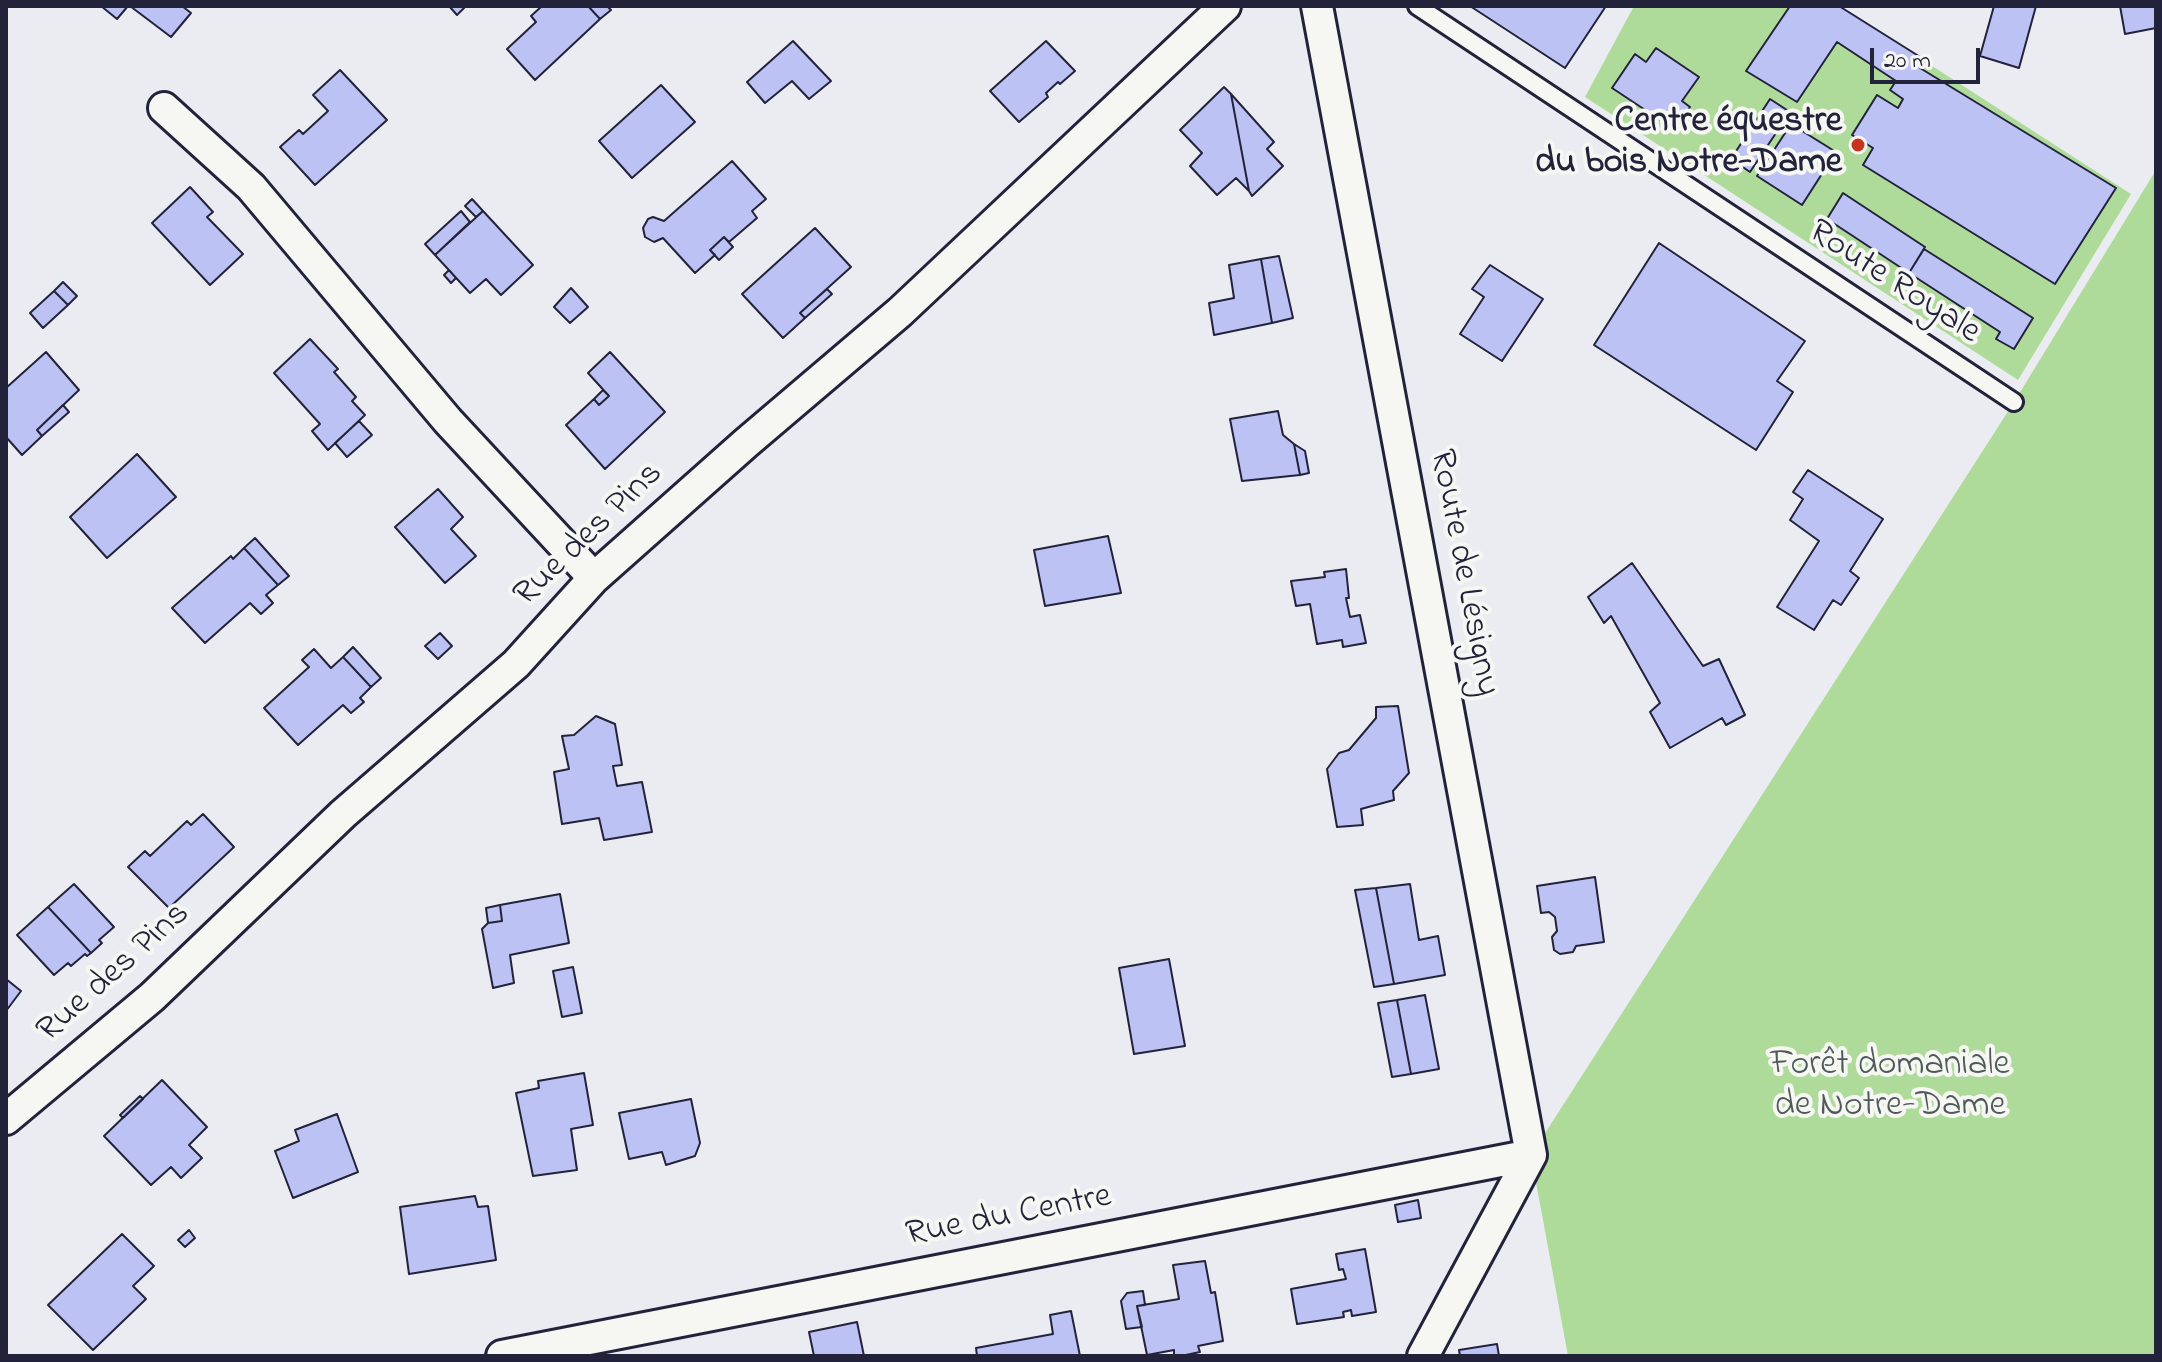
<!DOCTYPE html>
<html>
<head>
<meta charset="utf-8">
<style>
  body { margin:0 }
  #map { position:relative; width:2162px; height:1362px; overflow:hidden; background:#ebecf2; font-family:"Indie Flower",sans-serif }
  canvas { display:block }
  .frame { position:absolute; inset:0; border:8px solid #22223b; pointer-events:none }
  .scale { position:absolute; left:1870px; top:48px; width:110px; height:36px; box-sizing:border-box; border:4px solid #22223b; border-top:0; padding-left:10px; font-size:24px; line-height:28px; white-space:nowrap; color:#22223b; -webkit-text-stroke:6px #f6f6f2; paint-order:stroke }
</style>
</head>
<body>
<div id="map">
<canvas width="2162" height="1362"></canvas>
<div class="frame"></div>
<div class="scale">20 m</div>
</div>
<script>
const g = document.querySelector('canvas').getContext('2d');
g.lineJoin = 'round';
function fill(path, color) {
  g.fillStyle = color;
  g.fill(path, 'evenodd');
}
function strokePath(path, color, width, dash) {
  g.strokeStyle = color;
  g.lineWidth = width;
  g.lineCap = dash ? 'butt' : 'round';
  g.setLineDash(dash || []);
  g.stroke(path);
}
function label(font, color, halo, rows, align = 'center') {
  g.font = font + ' "Indie Flower",sans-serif';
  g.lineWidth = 8;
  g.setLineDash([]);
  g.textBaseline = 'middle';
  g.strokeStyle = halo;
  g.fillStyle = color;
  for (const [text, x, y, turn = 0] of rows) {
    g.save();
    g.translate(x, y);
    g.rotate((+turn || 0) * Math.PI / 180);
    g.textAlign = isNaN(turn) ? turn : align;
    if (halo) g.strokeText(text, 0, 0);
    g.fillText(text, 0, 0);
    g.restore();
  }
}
fill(new Path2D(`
  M1634,6h205l292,188 -113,186 -433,-283z
  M2156,170v1186h-588l-37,-201 483,-753z`), '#afdb9a');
const building = new Path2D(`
  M101,6h27l-11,13z
  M130,6h52l9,7 -20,24z
  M449,6h17l-9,9z
  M542,6h46l12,13 -65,61 -28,-31 29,-27 -5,-6z
  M588,6h19l4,4 -11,9z
  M1470,6h136l-41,62z
  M1790,6h49l86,54 -5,8 196,120 -61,96 -192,-119 10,-17 -21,-13 25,-40 21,13 5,-9 -13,-9 6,-9 -59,-39 -40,60 -51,-31z
  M1994,6h42l-17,62 -39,-12z
  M2120,6h36v22l-31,6z
  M793,41l38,40 -22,18 -17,-18 -27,22 -18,-21z
  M1046,41l29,30 -15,13 -2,-2 -12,11 2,4 -29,25 -29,-31z
  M1656,48l43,29 -17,24 8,6 -16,22 -62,-41 23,-34 11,8z
  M340,70l47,50 -72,65 -35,-38 19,-17 4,4 25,-23 -15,-16z
  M661,85l34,37 -63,56 -33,-37z
  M1224,87l7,7 18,97 -13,-13 -19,17 -27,-29 12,-13 -22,-23z
  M1231,94l43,48 -7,7 16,17 -31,30 -3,-5z
  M1770,99l20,13 -40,60 -19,-13z
  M1791,124l45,28 -34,53 -45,-29z
  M732,161l34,38 -14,12 5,7 -28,24 -5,-5 -14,13 5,5 -20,18 -32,-35 -9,4 -9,-5 -2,-9 5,-9 5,-2 11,4z
  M190,187l23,25 -6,5 36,37 -33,31 -58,-62z
  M1843,193l82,54 -16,26 -82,-54z
  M472,199l11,12 -7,6 -11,-11z
  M461,211l9,11 -35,33 -10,-11z
  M483,211l50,54 -32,30 -15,-16 -16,14 -35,-38z
  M815,228l36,39 -51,46 5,5 -22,20 -41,-44z
  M724,237l9,10 -14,13 -9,-10z
  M1659,243l146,98 -28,40 16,11 -37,58 -162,-105z
  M1924,249l109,69 -19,31 -18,-10 4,-7 -91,-59z
  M1279,256l14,62 -21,5 -11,-64z
  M1261,259l11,64 -58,12 -5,-32 25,-5 -5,-33z
  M1490,265l53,34 -41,62 -42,-27 24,-37 -12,-8z
  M449,270l7,8 -5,5 -7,-8z
  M63,282l14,14 -9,9 -14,-14z
  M571,288l17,19 -18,16 -16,-16z
  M827,289l5,5 -27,24 -5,-5z
  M54,291l14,14 -25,23 -13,-15z
  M310,339l28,30 -4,3 22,25 -4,4 13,14 -37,35 -16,-19 8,-7 -46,-51z
  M46,352l33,38 -42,40 5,6 -20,19 -16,-18v-49z
  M610,352l55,60 -60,57 -39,-44 28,-26 5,6 10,-9 -21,-23z
  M603,390l6,6 -10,9 -5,-6z
  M63,405l6,7 -27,24 -5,-6z
  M1278,411l5,24 11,9 6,31 -58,6 -12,-62z
  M359,421l13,14 -25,22 -12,-14z
  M1294,444l11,7 4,22 -9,2z
  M137,454l39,43 -69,61 -37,-41z
  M1808,470l75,49 -33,52 9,7 -18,27 -8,-5 -19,30 -37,-23 42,-66 -29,-21 13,-21 -10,-7z
  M438,489l25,28 -12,12 25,27 -31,27 -50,-56z
  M1108,536l13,57 -76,13 -11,-56z
  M255,538l34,38 -11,9 -34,-37z
  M244,548l34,37 -12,10 7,8 -12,11 -11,-11 -45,40 -33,-35 59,-52 2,3z
  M1632,563l71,103 16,-7 26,56 -19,10 -4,-7 -52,30 -20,-36 10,-9 -49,-87 -7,7 -16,-26z
  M1346,569l3,29h-3l4,19 10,-2 6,28 -23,4 -1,-7 -25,4 -7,-40 -14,2 -5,-25 34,-4 -1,-5z
  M440,633l12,13 -14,13 -13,-13z
  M353,647l28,31 -10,9 -28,-30z
  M314,649l17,19 12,-11 28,30 -11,11 4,4 -13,11 -8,-8 -45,40 -34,-37 45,-41 -7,-7z
  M1398,706l11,67 -16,18 1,9 -33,9 2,16 -26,2 -10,-58 12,-16 10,-3 27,-32v-11z
  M596,716l19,8 7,41 -9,1 4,20 25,-4 10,50 -48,8 -5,-22 -37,6 -8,-52 15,-3 -7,-33 12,-1z
  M203,814l31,33 -65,61 -41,-41 17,-16 5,5 37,-35 4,4z
  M1595,877l9,65 -28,4 -3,6 -13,2 -6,-4 -2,-13 5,-6 -2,-14 -6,-5 -8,1 -4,-27z
  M74,884l40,43 -15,13 3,3 -11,10 -43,-46z
  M1410,884l9,56 19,-4 7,39 -51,9 -18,-96z
  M1376,888l18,96 -20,3 -19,-97z
  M560,894l9,49 -59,12 4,28 -21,5 -11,-59 6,-6 14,-2 -2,-16z
  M500,905l2,16 -14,2 -2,-15z
  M48,907l43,46 -4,3 -2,-2 -14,12 -3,-3 -14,12 -37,-40z
  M1169,959l16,87 -51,8 -15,-86z
  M573,967l9,46 -20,4 -9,-46z
  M6,979l15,12 -15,20z
  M1425,995l14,74 -28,5 -14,-74z
  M1397,1000l14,74 -19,3 -14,-74z
  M584,1073l9,52 -22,4 6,41 -44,6 -17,-83 23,-5 -1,-7z
  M162,1080l45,47 -18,18 13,13 -21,20 -10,-11 -20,18 -47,-49z
  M140,1096l3,3 -20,19 -3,-3z
  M691,1099l9,44 -5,13 -29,9 -4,-13 -33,7 -10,-46z
  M337,1114l21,58 -65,26 -18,-47 24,-10 -4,-11z
  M475,1196l3,11 10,-1 8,54 -87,14 -9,-67z
  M1418,1200l3,18 -23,4 -3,-17z
  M189,1230l6,8 -10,9 -7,-7z
  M122,1234l32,32 -21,20 13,13 -53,51 -45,-45z
  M1365,1249l11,63 -24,4 -1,-6 -8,2 1,5 -47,7 -6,-35 55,-10 -3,-10 -4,1 -3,-16z
  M1205,1261l6,32 4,-1 8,49 -25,5 2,6 -19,4h-7v-6l-27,5 -10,-49 42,-7 -6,-34z
  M1143,1291l2,14 -8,1 5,21 -16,2 -5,-28 6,-8z
  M1071,1311l9,45h-103l-1,-8 77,-14 -3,-19z
  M857,1322l7,34h-50l-5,-24z
  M1497,1344l2,12h-39l-1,-6z`);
fill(building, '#bdc2f4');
strokePath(building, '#22223b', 2);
const service = new Path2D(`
  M1417,6l597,396`);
const minor = new Path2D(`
  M1317,6l214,1149
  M164,108l87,79 197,234 146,157
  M6,1119l146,-122 191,-183 173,-150 78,-86 152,-135 154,-131 325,-306
  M502,1356l1029,-201
  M1423,1356l108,-201`);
strokePath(service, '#22223b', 22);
strokePath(minor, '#22223b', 36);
strokePath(service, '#f6f6f2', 16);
strokePath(minor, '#f6f6f2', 30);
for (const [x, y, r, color] of [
  [1858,145,8,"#c8321e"]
]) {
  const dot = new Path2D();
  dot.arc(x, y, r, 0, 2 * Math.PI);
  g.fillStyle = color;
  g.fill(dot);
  strokePath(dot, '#f6f6f2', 3);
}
label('bold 36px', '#22223b', '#f6f6f2', [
  ["Centre équestre",1842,124],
  ["du bois Notre-Dame",1842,165]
], 'right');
label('36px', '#22223b', '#f6f6f2', [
  ["Route Royale",1893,284,33],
  ["Rue des Pins",590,536,-44],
  ["Route de Lésigny",1462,573,79],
  ["Rue des Pins",115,974,-42],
  ["Rue du Centre",1009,1218,-11]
]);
label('36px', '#4c5a58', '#f6f6f2', [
  ["Forêt domaniale",1890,1067],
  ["de Notre-Dame",1890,1108]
]);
</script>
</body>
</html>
